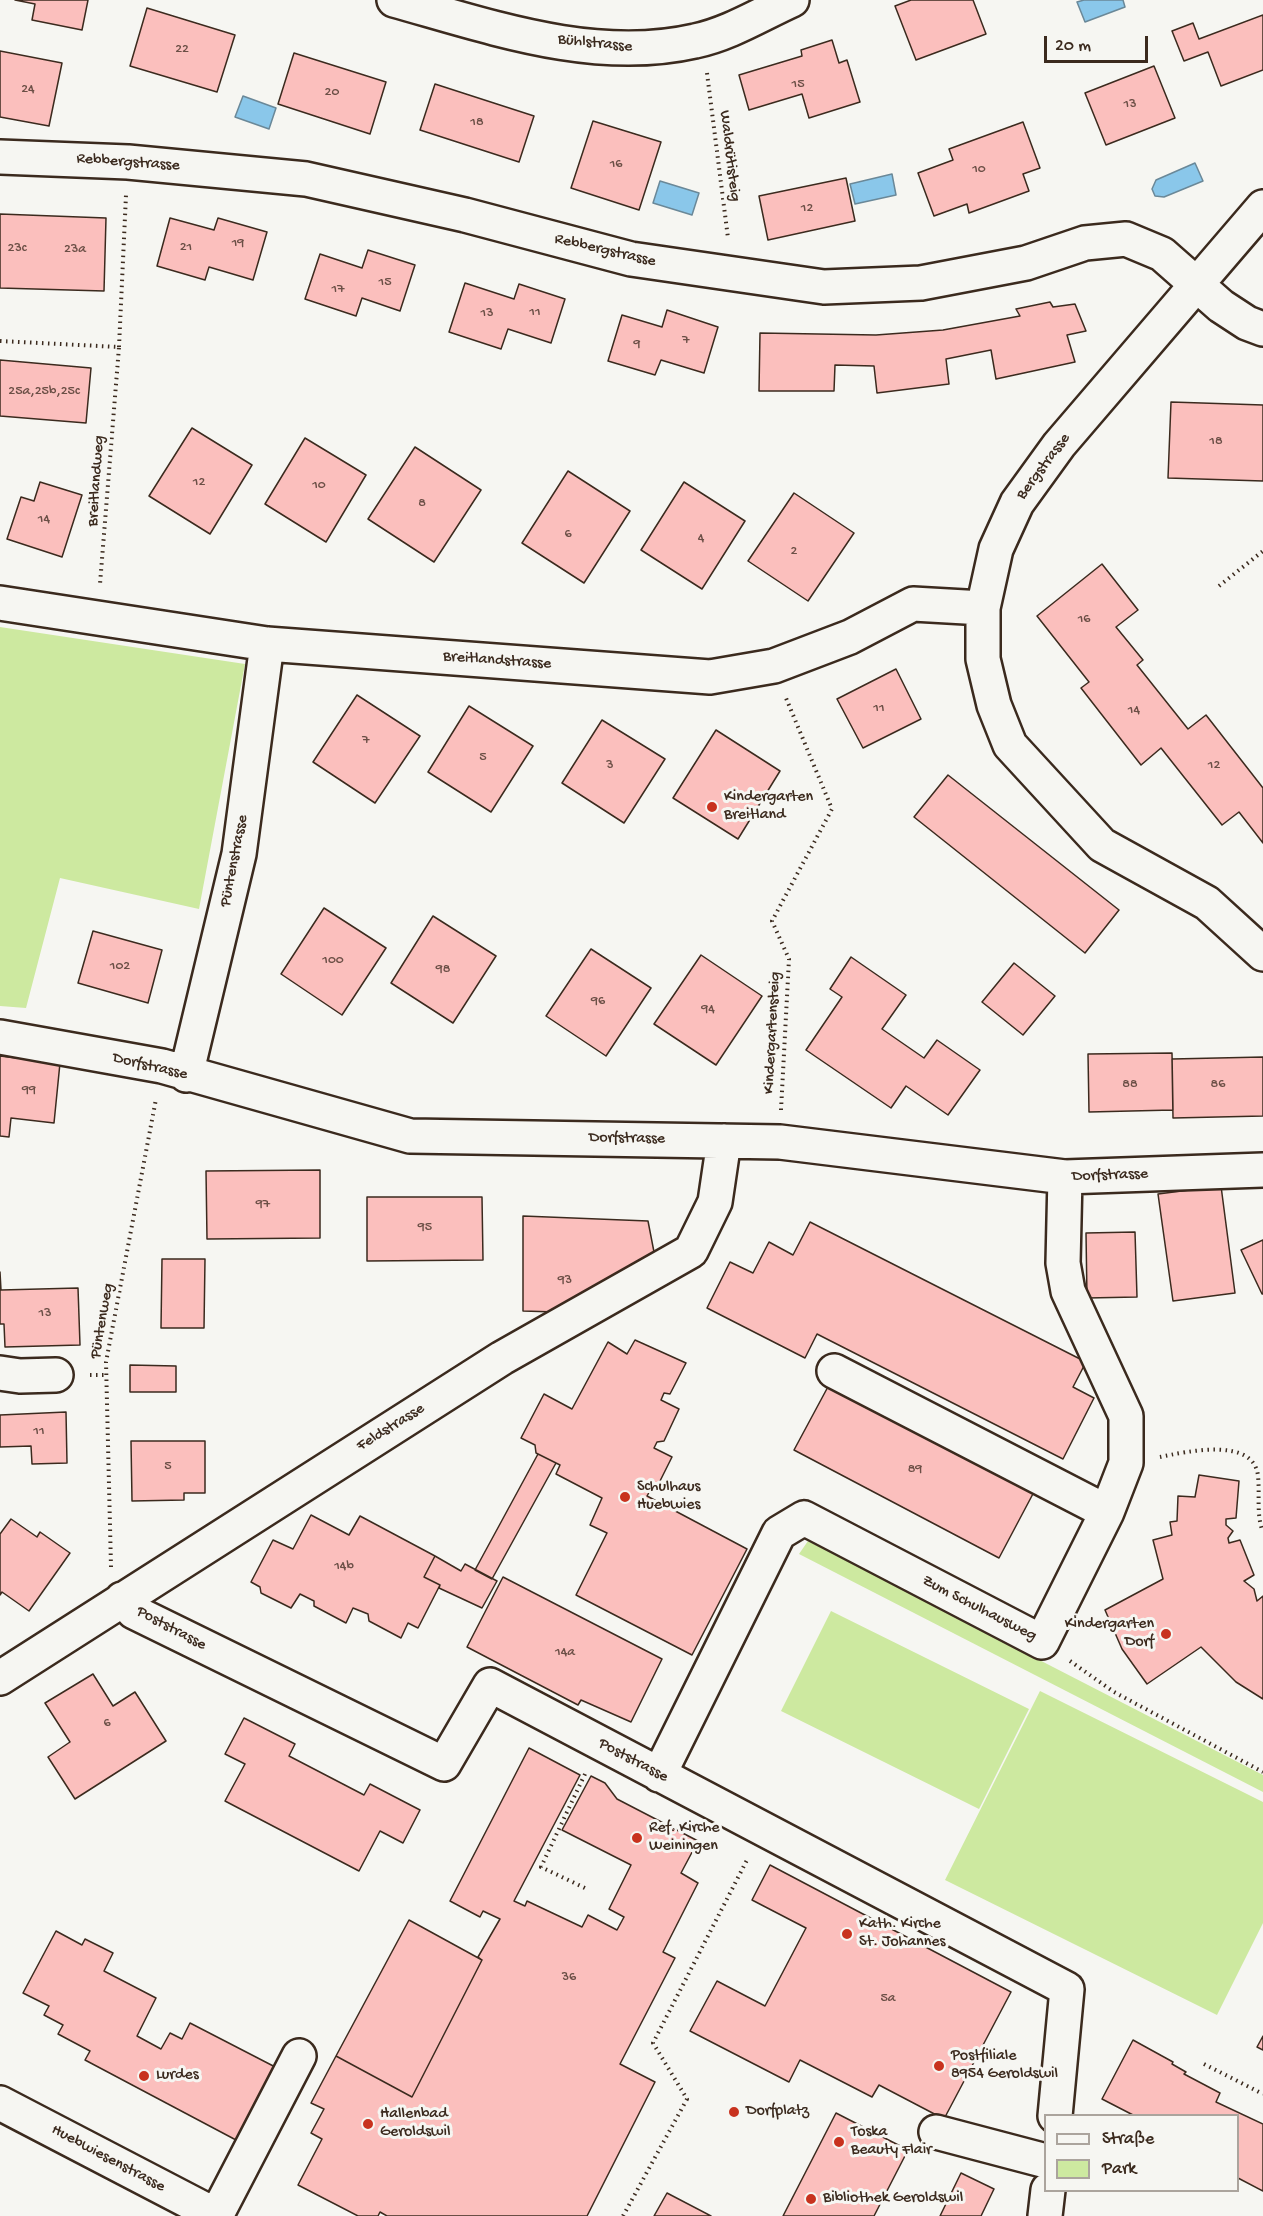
<!DOCTYPE html>
<html>
<head>
<meta charset="utf-8">
<style>
  body { margin:0 }
  #map { position:relative; width:1263px; height:2216px; overflow:hidden; background:#f6f6f2; font-family:"Gochi Hand",sans-serif }
  canvas { display:block }
  .legend { position:absolute; left:1044px; top:2114px; width:195px; height:78px; box-sizing:border-box; background:#f6f6f2; border:2px solid #aba49d; margin:0; padding:8px 10px; list-style:none; font-size:18px; color:#3b2a1e }
  .legend li { display:flex; align-items:center; gap:12px; height:30px }
  .legend b { width:30px; border:2px solid #aba49d }
  .scale { position:absolute; left:1044px; top:36px; width:104px; height:27px; box-sizing:border-box; border:3px solid #3b2a1e; border-top:0; padding-left:8px; font-size:18px; line-height:21px; white-space:nowrap; color:#3b2a1e; -webkit-text-stroke:4px #f6f6f2; paint-order:stroke }
</style>
</head>
<body>
<div id="map">
<canvas width="1263" height="2216"></canvas>
<ul class="legend">
<li><b style="height:8px;background:#f6f6f2"></b>Straße</li>
<li><b style="height:16px;background:#cde9a0"></b>Park</li>
</ul>
<div class="scale">20 m</div>
</div>
<script>
const g = document.querySelector('canvas').getContext('2d');
g.lineJoin = 'round';
function fill(path, color) {
  g.fillStyle = color;
  g.fill(path, 'evenodd');
}
function strokePath(path, color, width, dash) {
  g.strokeStyle = color;
  g.lineWidth = width;
  g.lineCap = dash ? 'butt' : 'round';
  g.setLineDash(dash || []);
  g.stroke(path);
}
function label(font, color, halo, rows, align = 'center') {
  g.font = font + ' "Gochi Hand",sans-serif';
  g.lineWidth = 6;
  g.setLineDash([]);
  g.textBaseline = 'middle';
  g.strokeStyle = halo;
  g.fillStyle = color;
  for (const [text, x, y, turn = 0] of rows) {
    g.save();
    g.translate(x, y);
    g.rotate((+turn || 0) * Math.PI / 180);
    g.textAlign = isNaN(turn) ? turn : align;
    if (halo) g.strokeText(text, 0, 0);
    g.fillText(text, 0, 0);
    g.restore();
  }
}
fill(new Path2D(`
  M0,627l245,37 -46,245 -139,-31 -34,130 -26,-2z
  M808,1541l455,234v17l-464,-238z
  M831,1611l198,98 -50,100 -198,-98z
  M1040,1691l223,111v121l-46,92 -272,-135z`), '#cde9a0');
const water = new Path2D(`
  M1084,0h39l2,7 -40,15 -8,-20z
  M243,96l33,12 -7,21 -34,-12z
  M1195,163l8,18 -39,16 -9,-1 -3,-7 4,-9z
  M892,174l4,21 -41,9 -5,-20z
  M660,181l39,12 -7,22 -39,-12z`);
fill(water, '#8ac7ea');
strokePath(water, '#6a8898', 1.5);
const building = new Path2D(`
  M15,0h73l-6,30 -50,-10 3,-16z
  M911,0h62l13,34 -70,26 -21,-54z
  M147,8l88,27 -18,57 -87,-26z
  M1263,15v55l-42,16 -13,-34 -24,9 -12,-30 21,-8 6,16z
  M832,40l7,23 8,-3 13,42 -51,16 -7,-24 -53,16 -10,-35 63,-19 -1,-6z
  M0,51l62,12 -13,63 -49,-9z
  M294,53l92,29 -16,52 -92,-30z
  M1154,66l21,52 -69,27 -21,-52z
  M435,84l99,32 -15,46 -99,-32z
  M593,121l68,21 -22,68 -68,-22z
  M1023,122l17,46 -17,6 6,17 -60,22 -2,-9 -33,12 -16,-43 35,-13 -4,-11z
  M846,178l9,43 -87,19 -9,-44z
  M0,214l106,4 -2,73 -104,-3z
  M170,218l44,12 4,-12 49,14 -14,48 -44,-13 -4,13 -48,-14z
  M368,250l47,15 -15,46 -38,-13 -6,18 -51,-17 15,-45 42,14z
  M465,283l49,16 5,-15 46,15 -14,44 -43,-14 -7,20 -52,-17z
  M1050,302l3,5 22,-3 11,27 -19,4 8,27 -79,17 -5,-29 -45,9 3,25 -72,9 -3,-27 -39,-1 -1,26h-75l1,-58 116,2 67,-5 77,-14 -4,-7z
  M667,310l51,17 -14,46 -43,-13 -6,15 -47,-14 14,-46 40,12z
  M0,360l91,8 -5,55 -86,-7z
  M1171,402l92,3v76l-95,-3z
  M192,428l60,37 -42,69 -61,-38z
  M305,438l61,37 -40,67 -61,-38z
  M415,447l66,43 -47,72 -66,-43z
  M568,471l62,40 -46,72 -62,-40z
  M40,482l42,13 -20,62 -55,-18 14,-42 13,4z
  M684,482l61,39 -43,68 -61,-39z
  M794,493l60,40 -46,68 -60,-40z
  M1102,564l36,46 -22,17 27,33 -6,5 51,64 18,-14 57,73v55l-24,-31 -17,13 -61,-77 -20,17 -60,-77 8,-6 -52,-66z
  M896,669l25,50 -58,29 -26,-49z
  M357,695l63,41 -45,67 -62,-41z
  M469,706l64,40 -42,66 -63,-40z
  M602,720l63,39 -41,64 -62,-40z
  M716,730l64,41 -42,68 -65,-41z
  M948,775l171,135 -34,43 -171,-136z
  M324,908l62,40 -44,67 -61,-41z
  M433,916l63,40 -43,67 -62,-40z
  M93,931l69,19 -14,53 -70,-20z
  M591,949l60,39 -45,68 -60,-40z
  M701,955l61,41 -46,69 -62,-41z
  M851,957l55,38 -24,34 42,29 13,-18 43,30 -32,45 -42,-29 -15,22 -85,-58 36,-53 -12,-8z
  M1014,963l41,33 -32,39 -41,-33z
  M1172,1053l1,57 -84,2 -1,-58z
  M0,1056l60,7 -6,60 -43,-5 -2,19 -9,-1z
  M1263,1057v59l-90,2 -1,-59z
  M320,1170v68l-113,1 -1,-68z
  M1221,1186l14,107 -62,8 -15,-107z
  M367,1197h115l1,63 -116,1z
  M523,1216l125,5 6,31 -98,60 -33,-1z
  M810,1222l276,140 -13,25 21,11 -31,61 -246,-125 -12,24 -98,-50 23,-46 23,11 16,-31 24,13z
  M1135,1232l2,65 -50,1 -1,-65z
  M1263,1240v54h-1l-21,-44z
  M162,1259h43l-1,69h-43z
  M0,1272l1,18 77,-2 2,57 -75,2 -1,-23h-4z
  M635,1340l51,23 -16,31 -6,-1 -3,7 18,9 -15,32 -7,1 -3,6 18,9 -16,32h-5l-4,7 100,53 -55,106 -116,-60 31,-62 -17,-8 12,-27 -46,-24 4,-9 -24,-12 -1,-8 -14,-7 23,-44 28,15 36,-67 19,12z
  M130,1365l46,1v26h-46z
  M830,1383l205,107 -36,68 -205,-108z
  M66,1412l1,51 -35,1 -1,-18 -31,1v-32z
  M131,1441h74v52h-21v7l-52,1z
  M538,1454l18,9 -64,116 -17,-9z
  M1199,1475l40,6 -3,37 -10,1v6l7,6 -5,7 1,5 11,-3 14,35 -10,6 10,8 3,12 6,-5v103l-27,-17 -35,-35 -54,37 -25,-35 -17,-39 58,-31 -10,-39 19,-5 -2,-13 7,-1 1,-25 17,1z
  M311,1515l38,20 11,-19 75,40 -11,21 16,8 -22,43 -10,-5 -7,15 -32,-17 -1,-7 -15,-6 -7,15 -32,-17v-5l-14,-7 -9,14 -30,-15 -1,-6 -9,-5 22,-42 20,9z
  M11,1519l26,18 3,-5 30,21 -41,58 -27,-19 -2,3v-61z
  M435,1556l26,15 4,-7 32,17 -15,27 -43,-20 1,-3 -16,-8z
  M503,1577l159,82 -31,63 -50,-22 -3,5 -111,-58z
  M93,1674l20,32 22,-14 31,49 -91,58 -27,-42 22,-15 -25,-39z
  M244,1718l51,26 -6,12 75,39 6,-11 50,26 -17,33 -23,-12 -21,40 -134,-70 20,-37 -20,-10z
  M529,1748l51,27 -66,126 11,5 2,-5 55,26 6,-12 29,15 7,-13 -15,-8 22,-44 -69,-35 29,-54 14,7 12,16 81,42 -17,32 17,10 -35,69 12,6 -55,106 35,18 -68,134h-200l-7,-4 -2,4h-20l-60,-31 24,-46 -11,-6 13,-24 -13,-6 25,-47 76,41 70,-137 -4,-3 22,-38 -17,-8 -3,6 -30,-16z
  M770,1865l241,127 -67,127 -65,-34 -7,12 -72,-37 -11,22 -99,-51 27,-50 48,25 41,-78 -54,-28z
  M409,1920l73,40 -70,137 -76,-41z
  M56,1931l26,14 3,-6 28,14 -9,18 52,27 -19,38 24,13 9,-16 12,6 8,-16 91,47 -19,37 -7,-4 -19,37 -151,-80 5,-9 -32,-17 5,-9 -19,-10 5,-9 -26,-13z
  M1263,2036v14l-6,-3z
  M1133,2040l40,22 -1,2 14,8 -2,2 36,19 -4,9 47,22v67l-25,-13v-62h-103l-33,-17z
  M836,2113l72,37 -34,66h-91z
  M961,2173l33,16 -13,27h-41z
  M667,2193l44,23h-57z`);
fill(building, '#fbbfbd');
strokePath(building, '#3b2a1e', 1.5);
const minor = new Path2D(`
  M394,0c97,27 201,64 301,41 34,-7 66,-27 97,-41
  M0,157l128,5 178,17 159,36 166,44 193,28 97,-4 105,-20 59,-20 41,-4 36,15 59,52 26,17 16,6
  M1263,207l-204,238 -42,58 -21,46 -13,59v51l11,46 16,40 92,100 105,58 56,51
  M0,603l267,41 443,33 64,-11 76,-29 63,-33 70,4
  M0,1037l162,29 248,70 370,6 285,35 198,-7
  M186,1075l53,-221 28,-210
  M834,1371l273,141
  M0,1373l20,3 36,-1
  M122,1599l12,13 310,152 46,-79 577,304 -12,127
  M0,1678l502,-320 189,-107 24,-49 9,-61
  M659,1775l120,-242 25,-15 238,124 65,-130 19,-49v-47l-58,-125 -5,-28 2,-86
  M0,2103l217,113
  M936,2132l110,29
  M216,2216l83,-160
  M1045,2216l3,-26`);
strokePath(minor, '#3b2a1e', 38);
strokePath(new Path2D(`
  M707,73l21,165
  M0,341l119,6 -19,237
  M119,347l7,-152
  M1219,586l44,-35
  M781,1110l8,-151 -17,-38 60,-112 -46,-111
  M90,1375h17
  M1160,1457c25,-5 94,-21 98,19 2,19 -2,39 5,56
  M111,1567l-5,-205 50,-263
  M1070,1661l44,31 149,80
  M585,1774l-44,93 46,22
  M1204,2064l59,30
  M623,2216l64,-117 -34,-56 95,-185`), '#3b2a1e', 4, [1.5, 4.5]);
strokePath(minor, '#f6f6f2', 33);
for (const [x, y, r, color] of [
  [712,807,6,"#c8321e"],
  [625,1497,6,"#c8321e"],
  [1166,1634,6,"#c8321e"],
  [637,1838,6,"#c8321e"],
  [847,1934,6,"#c8321e"],
  [939,2066,6,"#c8321e"],
  [144,2076,6,"#c8321e"],
  [734,2112,6,"#c8321e"],
  [368,2124,6,"#c8321e"],
  [839,2142,6,"#c8321e"],
  [811,2199,6,"#c8321e"]
]) {
  const dot = new Path2D();
  dot.arc(x, y, r, 0, 2 * Math.PI);
  g.fillStyle = color;
  g.fill(dot);
  strokePath(dot, '#f6f6f2', 2);
}
label('14px', '#6b4f46', null, [
  ["22",182,50],
  ["15",798,85],
  ["24",28,90],
  ["20",332,93],
  ["13",1130,105],
  ["18",477,123],
  ["16",616,165],
  ["10",979,170],
  ["12",807,209],
  ["19",238,244],
  ["21",186,248],
  ["23c",17,249],
  ["23a",75,250],
  ["15",385,283],
  ["17",338,290],
  ["11",535,313],
  ["13",487,314],
  ["7",686,341],
  ["9",637,345],
  ["25a,25b,25c",44,392],
  ["18",1216,442],
  ["12",199,483],
  ["10",319,486],
  ["8",422,504],
  ["14",44,520],
  ["6",568,535],
  ["4",701,539],
  ["2",794,552],
  ["16",1084,620],
  ["11",879,709],
  ["14",1134,711],
  ["7",366,741],
  ["5",483,758],
  ["3",610,766],
  ["12",1214,766],
  ["100",333,961],
  ["102",120,967],
  ["98",443,970],
  ["96",598,1002],
  ["94",708,1010],
  ["88",1130,1085],
  ["86",1218,1085],
  ["99",29,1091],
  ["97",263,1205],
  ["95",425,1228],
  ["93",565,1281],
  ["13",45,1314],
  ["11",39,1432],
  ["5",168,1467],
  ["89",915,1470],
  ["14b",344,1567],
  ["14a",565,1653],
  ["6",107,1724],
  ["36",569,1978],
  ["5a",888,1999]
]);
label('16px', '#3b2a1e', '#f6f6f2', [
  ["Bühlstrasse",595,44,6],
  ["Waldrütisteig",729,156,83],
  ["Rebbergstrasse",128,163,4],
  ["Rebbergstrasse",605,251,13],
  ["Bergstrasse",1044,467,-53],
  ["Breitlandweg",97,481,-86],
  ["Breitlandstrasse",497,661,4],
  ["Püntenstrasse",235,861,-79],
  ["Kindergartensteig",773,1033,-87],
  ["Dorfstrasse",150,1067,13],
  ["Dorfstrasse",627,1139,1],
  ["Dorfstrasse",1110,1176,-2],
  ["Püntenweg",103,1321,-80],
  ["Feldstrasse",391,1428,-32],
  ["Zum Schulhausweg",979,1609,27],
  ["Poststrasse",171,1629,28],
  ["Poststrasse",633,1761,28],
  ["Huebwiesenstrasse",108,2159,28]
]);
label('16px', '#3b2a1e', '#f6f6f2', [
  ["Kindergarten",724,798],
  ["Breitland",724,816],
  ["Schulhaus",637,1488],
  ["Huebwies",637,1506],
  ["Kindergarten",1154,1625,"right"],
  ["Dorf",1154,1643,"right"],
  ["Ref. Kirche",649,1829],
  ["Weiningen",649,1847],
  ["Kath. Kirche",859,1925],
  ["St. Johannes",859,1943],
  ["Postfiliale",951,2057],
  ["8954 Geroldswil",951,2075],
  ["Lurdes",156,2076],
  ["Dorfplatz",746,2112],
  ["Hallenbad",380,2115],
  ["Geroldswil",380,2133],
  ["Toska",851,2133],
  ["Beauty Flair",851,2151],
  ["Bibliothek Geroldswil",823,2199]
], 'left');
</script>
</body>
</html>
